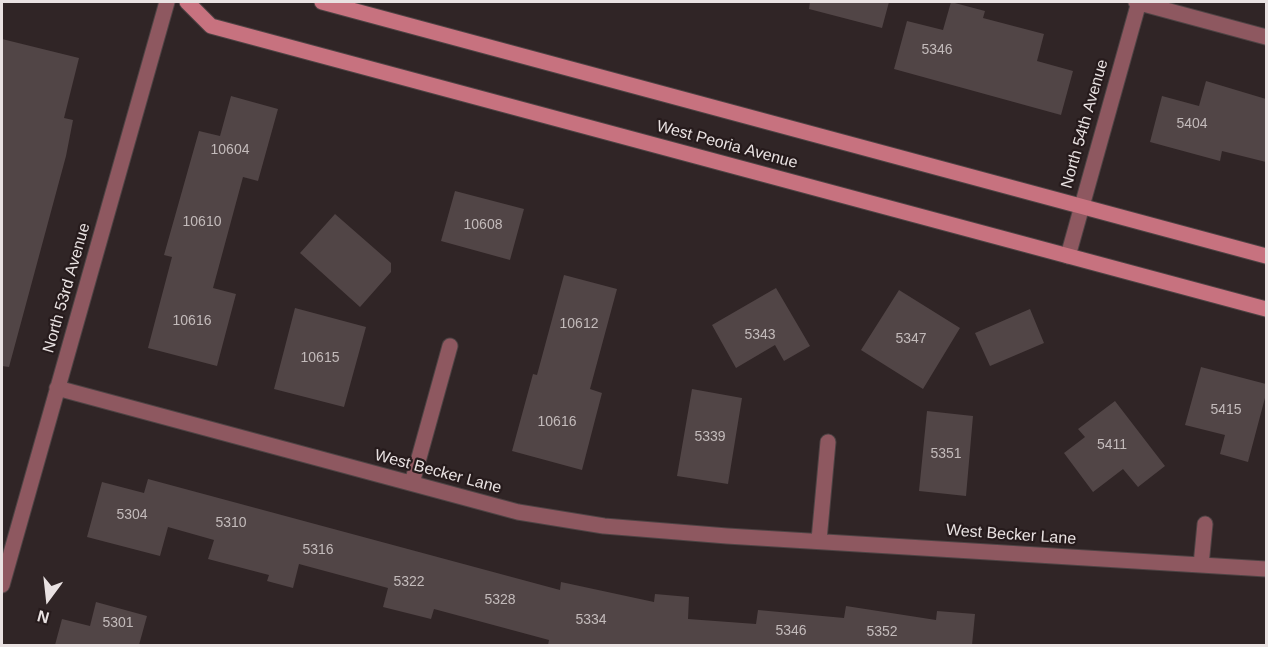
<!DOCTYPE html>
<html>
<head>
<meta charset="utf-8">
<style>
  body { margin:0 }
  #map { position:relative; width:1268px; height:647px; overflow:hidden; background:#302526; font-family:Helvetica,sans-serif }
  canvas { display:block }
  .frame { position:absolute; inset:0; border:3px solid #e9e2e2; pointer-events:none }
  .north { position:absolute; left:18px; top:569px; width:60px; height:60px; -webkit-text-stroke:4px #261b1c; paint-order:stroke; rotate:195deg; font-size:16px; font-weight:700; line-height:24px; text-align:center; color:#e9e2e2 }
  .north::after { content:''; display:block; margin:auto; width:21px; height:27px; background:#e9e2e2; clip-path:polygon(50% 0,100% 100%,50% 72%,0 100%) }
</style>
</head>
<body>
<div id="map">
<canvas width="1268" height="647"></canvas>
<div class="frame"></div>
<div class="north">N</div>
</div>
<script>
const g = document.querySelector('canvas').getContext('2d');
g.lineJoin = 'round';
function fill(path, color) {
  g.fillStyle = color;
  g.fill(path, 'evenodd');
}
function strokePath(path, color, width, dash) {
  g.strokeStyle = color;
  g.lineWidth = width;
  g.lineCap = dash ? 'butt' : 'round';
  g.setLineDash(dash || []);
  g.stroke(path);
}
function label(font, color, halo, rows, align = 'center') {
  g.font = font + ' Helvetica,sans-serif';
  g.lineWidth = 4.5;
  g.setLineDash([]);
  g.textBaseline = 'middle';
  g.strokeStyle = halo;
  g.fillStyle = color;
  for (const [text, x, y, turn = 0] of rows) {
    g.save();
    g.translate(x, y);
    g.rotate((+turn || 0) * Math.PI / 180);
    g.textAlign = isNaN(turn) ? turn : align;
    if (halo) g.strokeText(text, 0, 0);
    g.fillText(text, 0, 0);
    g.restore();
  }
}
fill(new Path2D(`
  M810,2h79l-7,26 -73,-19z
  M951,2l34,9 -2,7 61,16 -7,27 36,10 -12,44 -167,-46 13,-48 36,9z
  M2,39l77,19 -15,60 9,2 -7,36 -57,211 -7,-1z
  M1206,81l60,18v63l-44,-11 -2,10 -70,-19 12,-46 37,10z
  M231,96l47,13 -20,72 -15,-4 -30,111 23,6 -19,72 -69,-18 24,-91 -8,-2 35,-124 21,5z
  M455,191l69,18 -14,51 -69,-19z
  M335,214l56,49v9l-31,35 -60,-54z
  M564,275l53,14 -27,100 12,4 -20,77 -70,-19 21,-77 4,1z
  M776,288l34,58 -26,15 -9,-16 -39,23 -24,-43z
  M899,290l61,38 -37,61 -62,-39z
  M295,308l71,19 -22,80 -70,-18z
  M1030,309l14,34 -54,23 -15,-33z
  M1201,367l65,17v10l-18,68 -28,-8 5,-19 -40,-10z
  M692,389l50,9 -14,86 -51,-8z
  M1115,401l50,65 -27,21 -15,-18 -30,23 -29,-39 21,-16 -7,-8z
  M927,411l46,5 -7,80 -47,-5z
  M148,479l412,111 1,-8 93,20 1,-8 34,3 -1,22 68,5 2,-14 86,8 2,-12 90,14 1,-9 38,3 -3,31h-424l1,-5 -115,-31 -3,10 -48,-12 5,-19 -89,-24 -6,24 -26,-7 2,-6 -61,-16 6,-19 -46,-13 -8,29 -73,-19 15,-55 42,11z
  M96,602l51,14 -8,29h-84l7,-26 28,7z`), '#514546');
const street = new Path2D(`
  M1136,2l130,35
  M1068,256l71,-254
  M57,388l461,124 86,14 123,10 539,33
  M412,483l38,-137
  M819,540l9,-98
  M1201,565l4,-41
  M2,585l165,-583`);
const secondary = new Path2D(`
  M187,2l24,24 1055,283
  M322,2l944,254`);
strokePath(street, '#4e4344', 17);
strokePath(secondary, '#4e4344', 17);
strokePath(street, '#8e5860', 15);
strokePath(secondary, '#c7727f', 15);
label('14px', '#c3bbbb', null, [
  ["5346",937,50],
  ["5404",1192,124],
  ["10604",230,150],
  ["10610",202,222],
  ["10608",483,225],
  ["10616",192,321],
  ["10612",579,324],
  ["5343",760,335],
  ["5347",911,339],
  ["10615",320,358],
  ["5415",1226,410],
  ["10616",557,422],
  ["5339",710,437],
  ["5411",1112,445],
  ["5351",946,454],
  ["5304",132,515],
  ["5310",231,523],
  ["5316",318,550],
  ["5322",409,582],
  ["5328",500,600],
  ["5334",591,620],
  ["5301",118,623],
  ["5346",791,631],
  ["5352",882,632]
]);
label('16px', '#e9e2e2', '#261b1c', [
  ["North 54th Avenue",1085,124,-74],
  ["West Peoria Avenue",727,145,15],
  ["North 53rd Avenue",67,288,-74],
  ["West Becker Lane",438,472,15],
  ["West Becker Lane",1011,535,4]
]);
</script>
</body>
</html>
